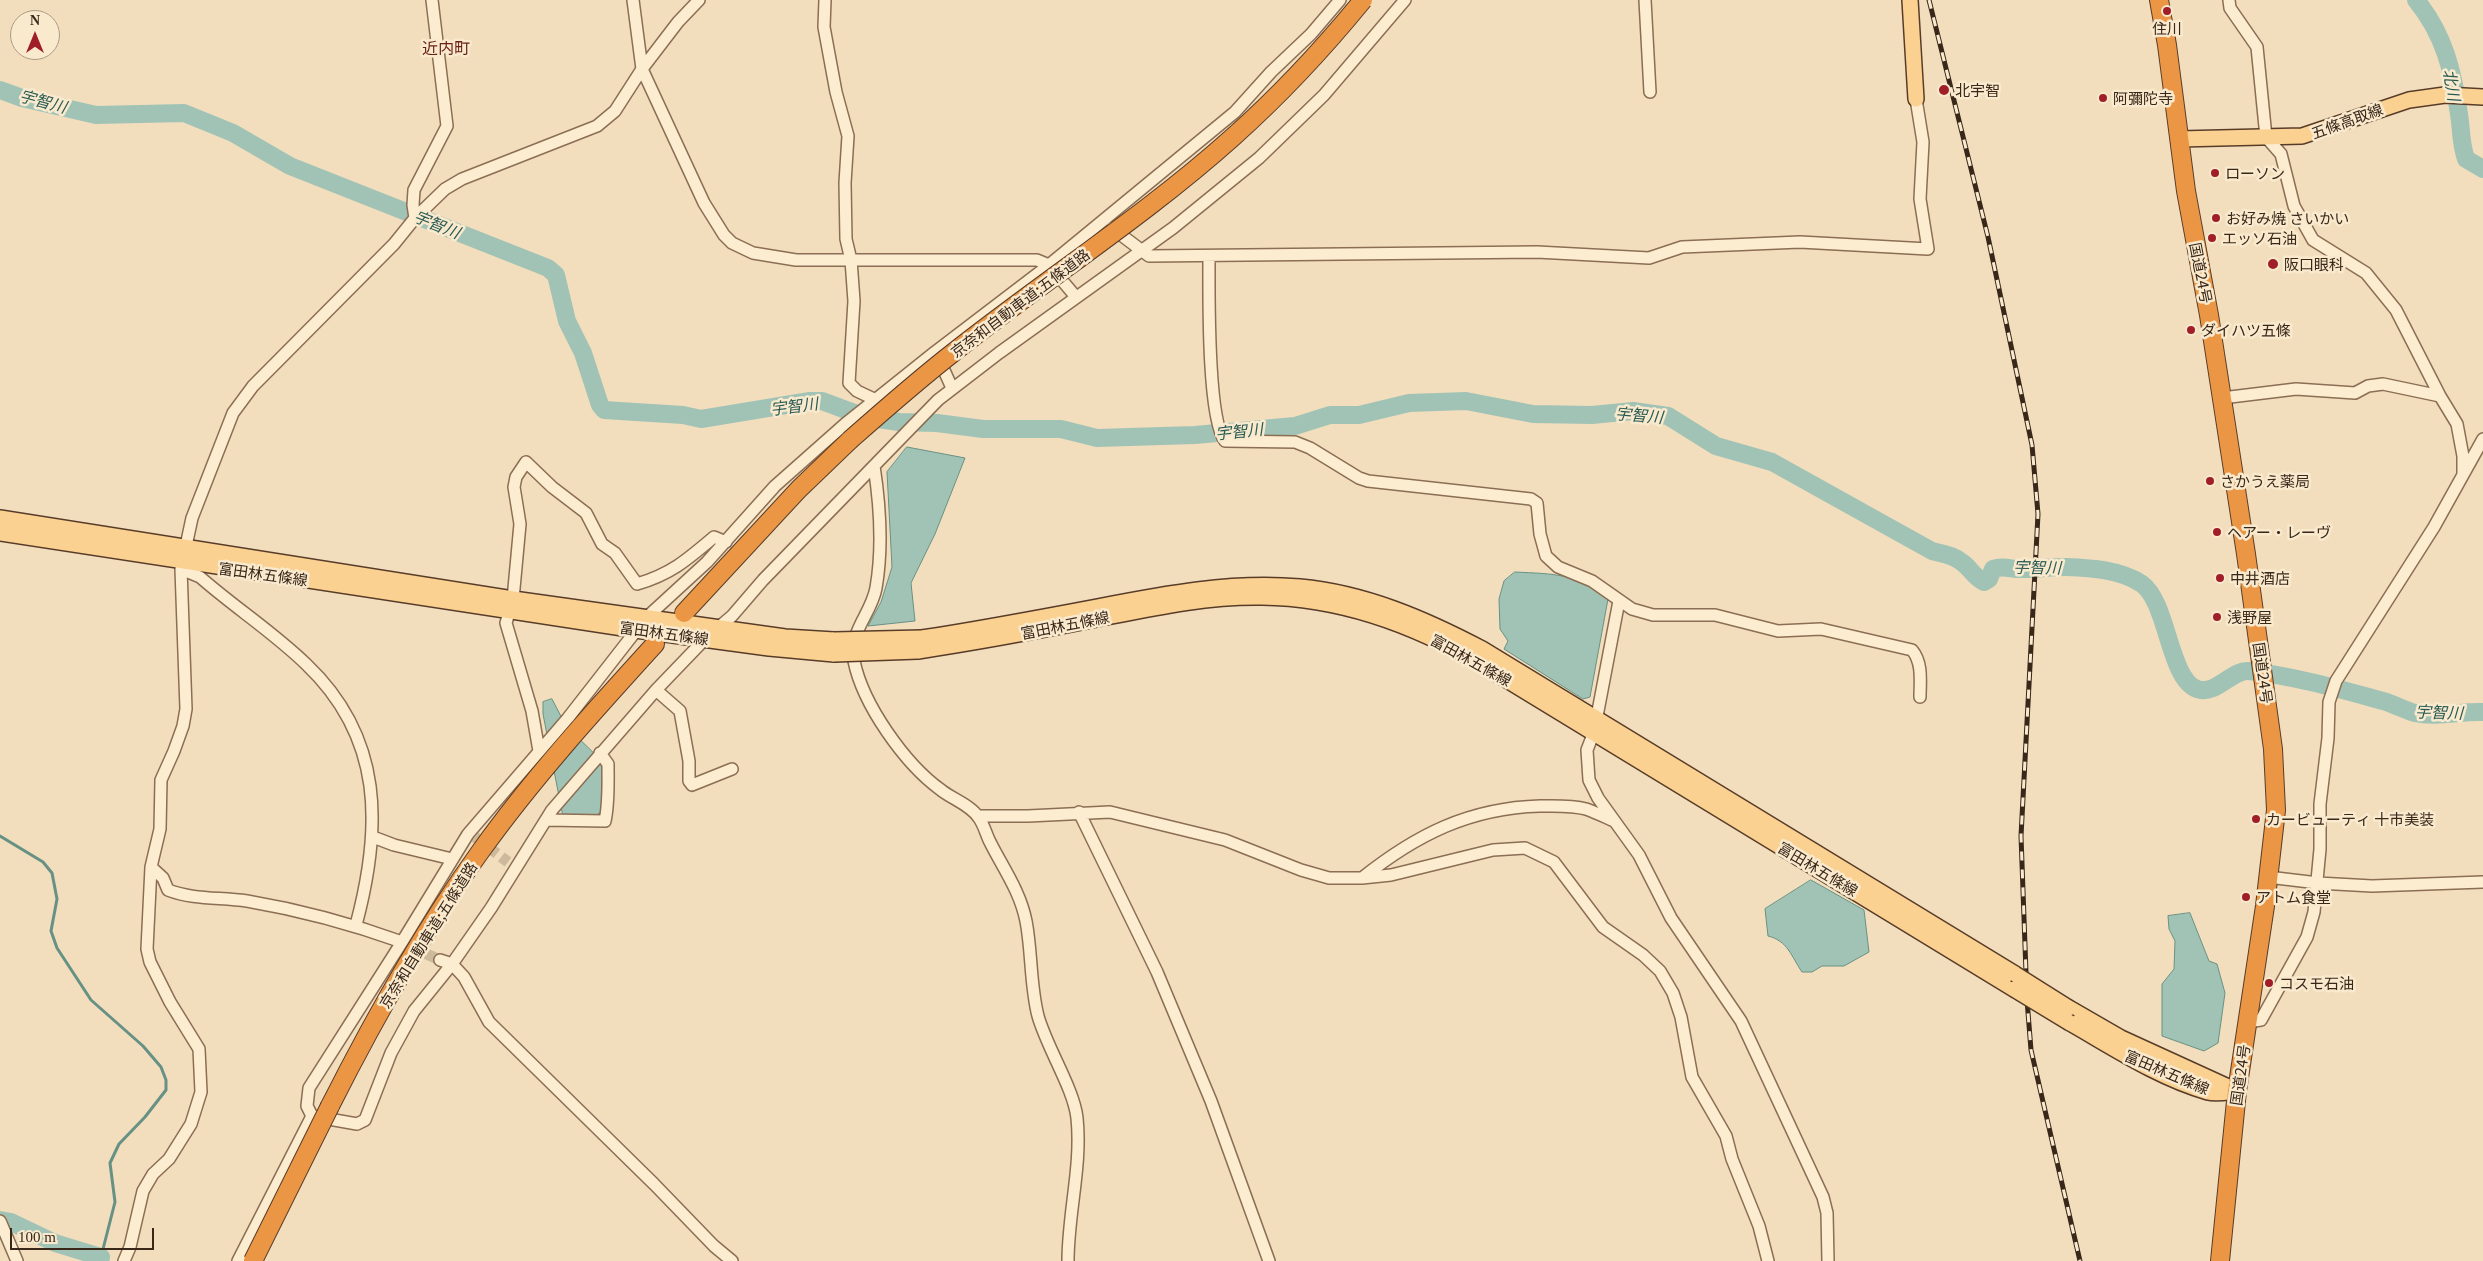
<!DOCTYPE html>
<html>
<head>
<meta charset="utf-8">
<style>
  body { margin:0 }
  #map { position:relative; width:2483px; height:1261px; overflow:hidden; background:#f2debd; font-family:Georgia,serif }
  canvas { display:block }
  .north { position:absolute; left:10px; top:10px; width:50px; height:50px; box-sizing:border-box; background:#f9e9cd; border:1px solid #ac9b85; border-radius:50%; rotate:0deg; font-size:14px; font-weight:700; line-height:20px; text-align:center; color:#39271a }
  .north::after { content:''; display:block; margin:auto; width:18px; height:22px; background:#a01e28; clip-path:polygon(50% 0,100% 100%,50% 72%,0 100%) }
  .scale { position:absolute; left:10px; top:1228px; width:144px; height:22px; box-sizing:border-box; border:2px solid #39271a; border-top:0; padding-left:6px; font-size:15px; line-height:18px; white-space:nowrap; color:#39271a; -webkit-text-stroke:4px #f9e9cd; paint-order:stroke }
</style>
</head>
<body>
<div id="map">
<canvas width="2483" height="1261"></canvas>
<div class="north">N</div>
<div class="scale">100 m</div>
</div>
<script>
const g = document.querySelector('canvas').getContext('2d');
g.lineJoin = 'round';
function fill(path, color) {
  g.fillStyle = color;
  g.fill(path, 'evenodd');
}
function strokePath(path, color, width, dash) {
  g.strokeStyle = color;
  g.lineWidth = width;
  g.lineCap = dash ? 'butt' : 'round';
  g.setLineDash(dash || []);
  g.stroke(path);
}
function label(font, color, halo, rows, align = 'center') {
  g.font = font + ' Georgia,"Noto Sans JP",serif';
  g.lineWidth = 5;
  g.setLineDash([]);
  g.textBaseline = 'middle';
  g.strokeStyle = halo;
  g.fillStyle = color;
  for (const [text, x, y, turn = 0] of rows) {
    g.save();
    g.translate(x, y);
    g.rotate((+turn || 0) * Math.PI / 180);
    g.textAlign = isNaN(turn) ? turn : align;
    if (halo) g.strokeText(text, 0, 0);
    g.fillText(text, 0, 0);
    g.restore();
  }
}
const water = new Path2D(`
  M907,447l58,11 -30,76 -24,49 4,38 -47,5 13,-24 11,-35 -5,-95z
  M1515,572c38,2 63,1 93,27l-18,98 -7,2 -79,-50 4,-8 -8,-12 -1,-30 5,-18z
  M552,699l14,27 38,37 -2,48 -8,6h-31l-20,-103v-12z
  M1811,880l53,30 5,42 -25,14h-22l-10,6h-10c-11,-16 -14,-31 -34,-36l-3,-27z
  M2190,913l19,48 8,3 8,29 -7,50 -14,8 -42,-15v-52l12,-15 1,-28 -6,-12 -1,-13z`);
fill(water, '#a1c3b6');
strokePath(water, '#679184', 1);
strokePath(new Path2D(`
  M0,836l43,26 9,11 5,26 -6,32 6,17 34,52 52,46 18,21 5,13v10l-21,27 -26,27 -9,19 5,39 -14,55`), '#679184', 3);
strokePath(new Path2D(`
  M2416,0c28,34 37,71 43,114 3,19 1,26 7,45l17,10
  M0,90l22,8 74,17 88,-2 49,20 57,33 258,102 8,7 11,46 16,32 17,52 4,5 79,5 18,4 109,-18h12l43,16 34,5 38,1 46,6h78l36,9 98,-3 100,-9 35,-11h29l50,-12 57,-2 67,13 59,1 41,-4 35,5 48,30 56,16 160,89c11,3 22,4 31,12 8,6 11,14 21,19l5,-3 4,-10c11,-4 20,1 30,0 14,0 28,-2 42,-2 25,1 55,2 77,17 26,19 27,95 55,105 19,7 35,-20 52,-18 45,5 90,18 134,30 11,3 21,9 32,12 23,5 45,-2 68,-1
  M0,1220l11,2 44,21 46,14 -1,4`), '#a1c3b6', 18);
strokePath(new Path2D(`
  M475,837l33,25
  M411,947l29,13`), '#cdb99c', 11, [11, 5.5]);
const minor = new Path2D(`
  M633,0l9,69 62,134 20,32 8,8 21,10 43,7h241l12,5 27,32
  M825,0l-1,27 12,65 12,44 -3,47 1,56 5,21 3,41 -5,82 8,8 19,9
  M1340,0l-29,34 -40,38 -36,40 -186,153 -114,87 -90,72 -70,62 -68,76 -61,56 -78,100 -100,116 -66,108 -93,146 -2,18 5,10 45,8 8,-4 26,-67 23,-42 38,-47 39,-56 61,-98 104,-120 49,-51 27,-23 31,-36 175,-180 61,-47 174,-125 86,-70 65,-63 81,-95
  M1645,0l5,92
  M2229,0l1,8 27,39 9,90 15,17 13,52 19,34 53,33 30,37 44,86 17,28 6,32v18
  M415,218l-2,-13 1,-15 33,-64 -15,-126
  M1112,228l37,28 388,-4 112,6 33,-11 118,-5 128,7 -8,-50 3,-57 -7,-43
  M1209,256c0,34 -2,162 16,185l70,1 15,6 49,30 9,3 163,18 6,4 3,31 6,22 12,11 34,14 40,28 21,6h62l63,16 43,-2 91,21c11,13 8,32 8,47
  M938,357l14,31
  M2222,398l74,-9 59,4 13,-7 15,-2 57,12
  M874,466c6,39 9,82 2,122 -5,27 -27,42 -22,73 9,44 51,103 87,129 11,9 30,15 38,28 5,7 7,16 11,24 13,26 30,49 36,79 6,31 4,64 12,95 9,32 36,73 39,102 5,48 -9,95 -9,143
  M181,569l19,8c34,30 73,55 106,87 78,74 76,164 50,261
  M1619,601l-25,131 -7,18 2,30 9,18 41,57 32,63 70,103 82,176 4,16 1,48
  M656,690l24,21 9,50v20l3,4 40,-16
  M539,751l-7,-40 -26,-88 7,-24 7,-75 -6,-37 2,-10 10,-15 26,25 34,26 16,31 13,9 22,31c34,-10 50,-24 77,-47l12,5
  M1079,812l78,160 54,129 58,160
  M978,816h50l82,-4 115,28 76,30 28,8h33l29,-3 102,-25 32,-2 29,14 49,65 40,28 17,16 13,22 8,24 11,60 34,59 6,23 27,67 9,35
  M546,820l59,1c4,-18 3,-38 3,-57l-8,-11
  M373,837l21,8 58,14
  M151,867l12,11 5,12c26,10 52,7 79,11 53,9 105,23 155,41
  M2268,877l50,6 54,3 111,-4
  M1362,878c54,-43 107,-70 178,-72 15,0 31,-1 46,3 9,3 19,8 28,12
  M440,960l12,4 12,13 25,45 165,162 60,62 18,15
  M2247,1022l14,-2 46,-83 7,-25 6,-63v-45l8,-66 1,-36 7,-21 98,-154 49,-88
  M0,1221l17,40
  M124,1261l6,-14 13,-56 10,-17 16,-15 22,-35 10,-32 -2,-43 -29,-47 -20,-40 -3,-13 4,-82 9,-38 1,-49 13,-29 9,-25 3,-17 -5,-140 11,-51 41,-105 20,-27 141,-142 21,-26 30,-29 17,-10 135,-53 18,-15 27,-42 36,-47 21,-22
  M238,1261l74,-145`);
const major = new Path2D(`
  M1910,0l6,99
  M2179,139l123,-3 107,-36 36,-5 38,2
  M0,518l513,81 272,38 49,3
  M0,533l636,97 133,18 65,6
  M922,638c59,-9 117,-20 175,-31 67,-13 134,-26 203,-20 65,6 125,32 182,62l533,325
  M918,651c60,-9 119,-20 179,-32 55,-11 109,-23 165,-22 79,1 155,29 222,69l530,323
  M2069,1008l52,30 116,53
  M2070,1023c44,25 89,55 138,69 8,2 19,0 27,-1`);
const highway = new Path2D(`
  M2159,0l8,45 19,146 23,124 37,239 27,195 3,61 -11,96 -28,185 -17,170
  M684,613l115,-124 51,-49
  M330,1106c44,-87 93,-175 150,-254 53,-74 114,-141 175,-208`);
strokePath(minor, '#8b6e54', 14);
strokePath(major, '#583c29', 18);
strokePath(highway, '#583c29', 20);
strokePath(minor, '#fcecd0', 11);
strokePath(major, '#fad190', 15);
strokePath(highway, '#eb9644', 18);
const rail = new Path2D(`
  M1929,0l59,237 44,208 6,69 -17,322 6,164 4,50 49,211`);
strokePath(rail, '#39271a', 5);
strokePath(rail, '#f9e9cd', 3, [9]);
const majorBridge = new Path2D(`
  M834,640l88,-2
  M834,654l84,-3
  M2015,974l54,34
  M2014,989l56,34`);
const highwayBridge = new Path2D(`
  M850,440c34,-30 68,-60 104,-88 92,-73 191,-136 279,-215 47,-42 90,-88 130,-137
  M253,1261l77,-155`);
strokePath(majorBridge, '#583c29', 18, []);
strokePath(highwayBridge, '#583c29', 20, []);
strokePath(majorBridge, '#fad190', 15);
strokePath(highwayBridge, '#eb9644', 18);
for (const [x, y, r, color] of [
  [2167,11,5,"#a01e28"],
  [1944,90,6,"#a01e28"],
  [2103,98,5,"#a01e28"],
  [2215,173,5,"#a01e28"],
  [2216,218,5,"#a01e28"],
  [2212,238,5,"#a01e28"],
  [2273,264,6,"#a01e28"],
  [2191,330,5,"#a01e28"],
  [2210,481,5,"#a01e28"],
  [2217,532,5,"#a01e28"],
  [2220,578,5,"#a01e28"],
  [2217,617,5,"#a01e28"],
  [2256,819,5,"#a01e28"],
  [2246,897,5,"#a01e28"],
  [2269,983,5,"#a01e28"]
]) {
  const dot = new Path2D();
  dot.arc(x, y, r, 0, 2 * Math.PI);
  g.fillStyle = color;
  g.fill(dot);
  strokePath(dot, '#f9e9cd', 2);
}
label('15px', '#39271a', '#f9e9cd', [
  ["住川",2167,28,"center"],
  ["北宇智",1955,90],
  ["阿彌陀寺",2113,98],
  ["ローソン",2225,173],
  ["お好み焼 さいかい",2226,218],
  ["エッソ石油",2222,238],
  ["阪口眼科",2284,264],
  ["ダイハツ五條",2201,330],
  ["さかうえ薬局",2220,481],
  ["ヘアー・レーヴ",2227,532],
  ["中井酒店",2230,578],
  ["浅野屋",2227,617],
  ["カービューティ 十市美装",2266,819],
  ["アトム食堂",2256,897],
  ["コスモ石油",2279,983]
], 'left');
label('15px', '#39271a', '#f9e9cd', [
  ["五條高取線",2347,121,-20],
  ["国道24号",2201,273,79],
  ["京奈和自動車道;五條道路",1020,303,-37],
  ["富田林五條線",263,574,8],
  ["富田林五條線",1065,625,-11],
  ["富田林五條線",664,633,8],
  ["富田林五條線",1471,660,29],
  ["国道24号",2263,673,82],
  ["富田林五條線",1818,869,31],
  ["京奈和自動車道;五條道路",428,935,-58],
  ["富田林五條線",2167,1072,23],
  ["国道24号",2240,1075,-82]
]);
label('16px', '#6a2216', '#f9e9cd', [
  ["近内町",446,48]
]);
label('italic 16px', '#285a54', '#f9e9cd', [
  ["北川",2452,85,80],
  ["宇智川",43,101,15],
  ["宇智川",437,224,22],
  ["宇智川",794,406,-7],
  ["宇智川",1639,415,5],
  ["宇智川",1239,431,-6],
  ["宇智川",2037,567,1],
  ["宇智川",2439,712,2]
]);
</script>
</body>
</html>
